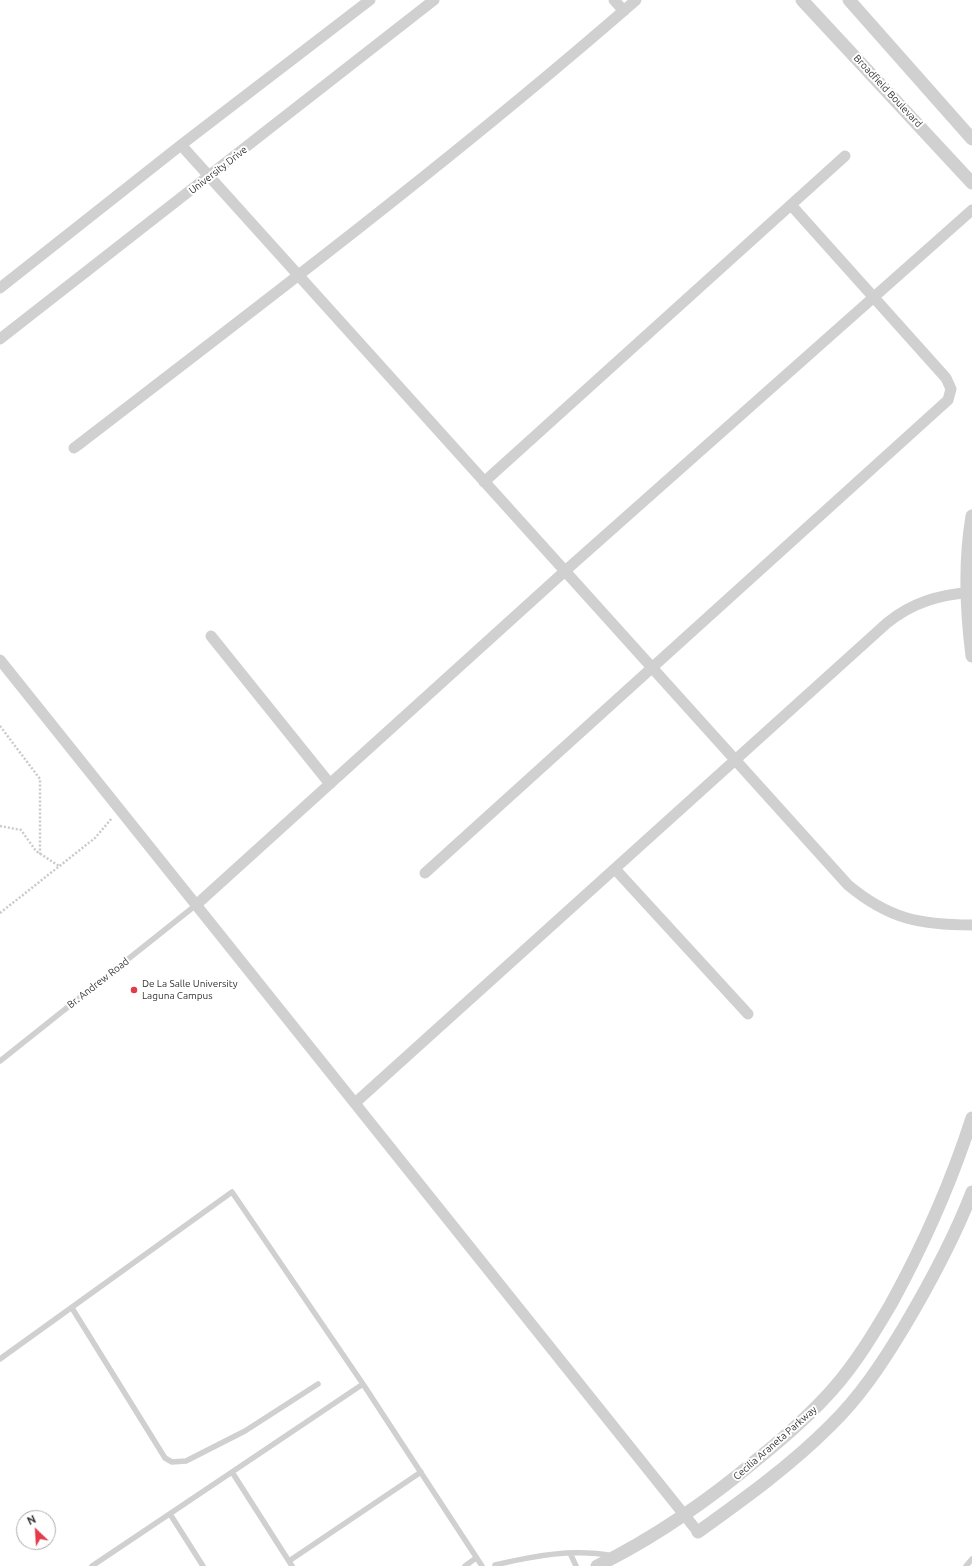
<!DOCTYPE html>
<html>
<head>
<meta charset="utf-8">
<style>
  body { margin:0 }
  #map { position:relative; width:972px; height:1566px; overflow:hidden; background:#fff; font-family:Ubuntu,sans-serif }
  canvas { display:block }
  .north { position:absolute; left:16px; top:1510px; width:40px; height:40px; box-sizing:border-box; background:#fff; border:1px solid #adadad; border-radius:50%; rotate:335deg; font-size:11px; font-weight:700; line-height:16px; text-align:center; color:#333 }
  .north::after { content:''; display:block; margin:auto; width:14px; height:18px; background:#e33b4c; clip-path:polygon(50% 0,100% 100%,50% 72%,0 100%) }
</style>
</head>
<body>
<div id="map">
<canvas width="972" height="1566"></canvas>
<div class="north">N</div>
</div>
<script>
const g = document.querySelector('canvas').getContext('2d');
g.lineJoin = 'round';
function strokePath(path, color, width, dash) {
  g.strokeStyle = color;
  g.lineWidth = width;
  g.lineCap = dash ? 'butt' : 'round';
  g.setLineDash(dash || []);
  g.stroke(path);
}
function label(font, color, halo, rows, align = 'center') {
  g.font = font + ' Ubuntu,sans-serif';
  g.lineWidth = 4;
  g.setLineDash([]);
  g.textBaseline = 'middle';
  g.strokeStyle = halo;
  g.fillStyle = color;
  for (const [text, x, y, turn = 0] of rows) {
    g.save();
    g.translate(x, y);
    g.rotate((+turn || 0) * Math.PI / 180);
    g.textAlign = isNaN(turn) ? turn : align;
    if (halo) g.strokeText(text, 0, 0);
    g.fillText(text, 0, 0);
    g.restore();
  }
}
strokePath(new Path2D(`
  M0,726l40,53v75
  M0,826l21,4 15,21 23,15
  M0,913l95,-75 17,-20`), '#cacaca', 2.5, [2, 2]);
strokePath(new Path2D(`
  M0,1061l196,-156
  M72,1308l93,150 7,4 14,-1 59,-30 73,-47
  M0,1359l232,-167 131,192
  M232,1472l60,94
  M170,1514l33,52
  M570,1553l6,13
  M289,1561l132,-89
  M495,1565c38,-9 79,-17 118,-9
  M92,1566l271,-182 119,182
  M465,1566l11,-8
  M966,1566l6,-7`), '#d0d0d0', 5.5);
strokePath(new Path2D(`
  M614,0l10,11
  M181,145l667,740c41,34 72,40 124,40
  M0,288l181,-143 189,-145
  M0,339l434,-339
  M74,448c190,-146 382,-291 562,-448
  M484,482l361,-326
  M211,636l119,148
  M0,660l698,872
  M615,869l133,145
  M425,873l523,-473 3,-11 -5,-11 -155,-173
  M196,905l369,-334 407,-361
  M355,1103l532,-480c26,-21 52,-28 85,-31`), '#d0d0d0', 11);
strokePath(new Path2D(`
  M802,0l170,183
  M849,0l123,139
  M972,516c-8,47 -6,93 0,140
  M698,1532c46,-33 92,-66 132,-106 30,-29 53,-64 74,-99 26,-44 50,-88 68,-135
  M597,1566c59,-29 112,-66 163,-109 26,-21 51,-43 73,-68 23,-26 41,-56 58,-85 33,-60 60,-121 81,-186`), '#d0d0d0', 13);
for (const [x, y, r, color] of [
  [134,990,4,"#e33b4c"]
]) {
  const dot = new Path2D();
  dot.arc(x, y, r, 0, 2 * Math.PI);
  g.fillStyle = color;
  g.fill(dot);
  strokePath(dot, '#fff', 1.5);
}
label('10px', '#333', '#fff', [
  ["Broadfield Boulevard",888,91,47],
  ["University Drive",218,170,-38],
  ["Br. Andrew Road",98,983,-38],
  ["Cecilia Araneta Parkway",775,1443,-41]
]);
label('10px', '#333', '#fff', [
  ["De La Salle University",142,984],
  ["Laguna Campus",142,996]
], 'left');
</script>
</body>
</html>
